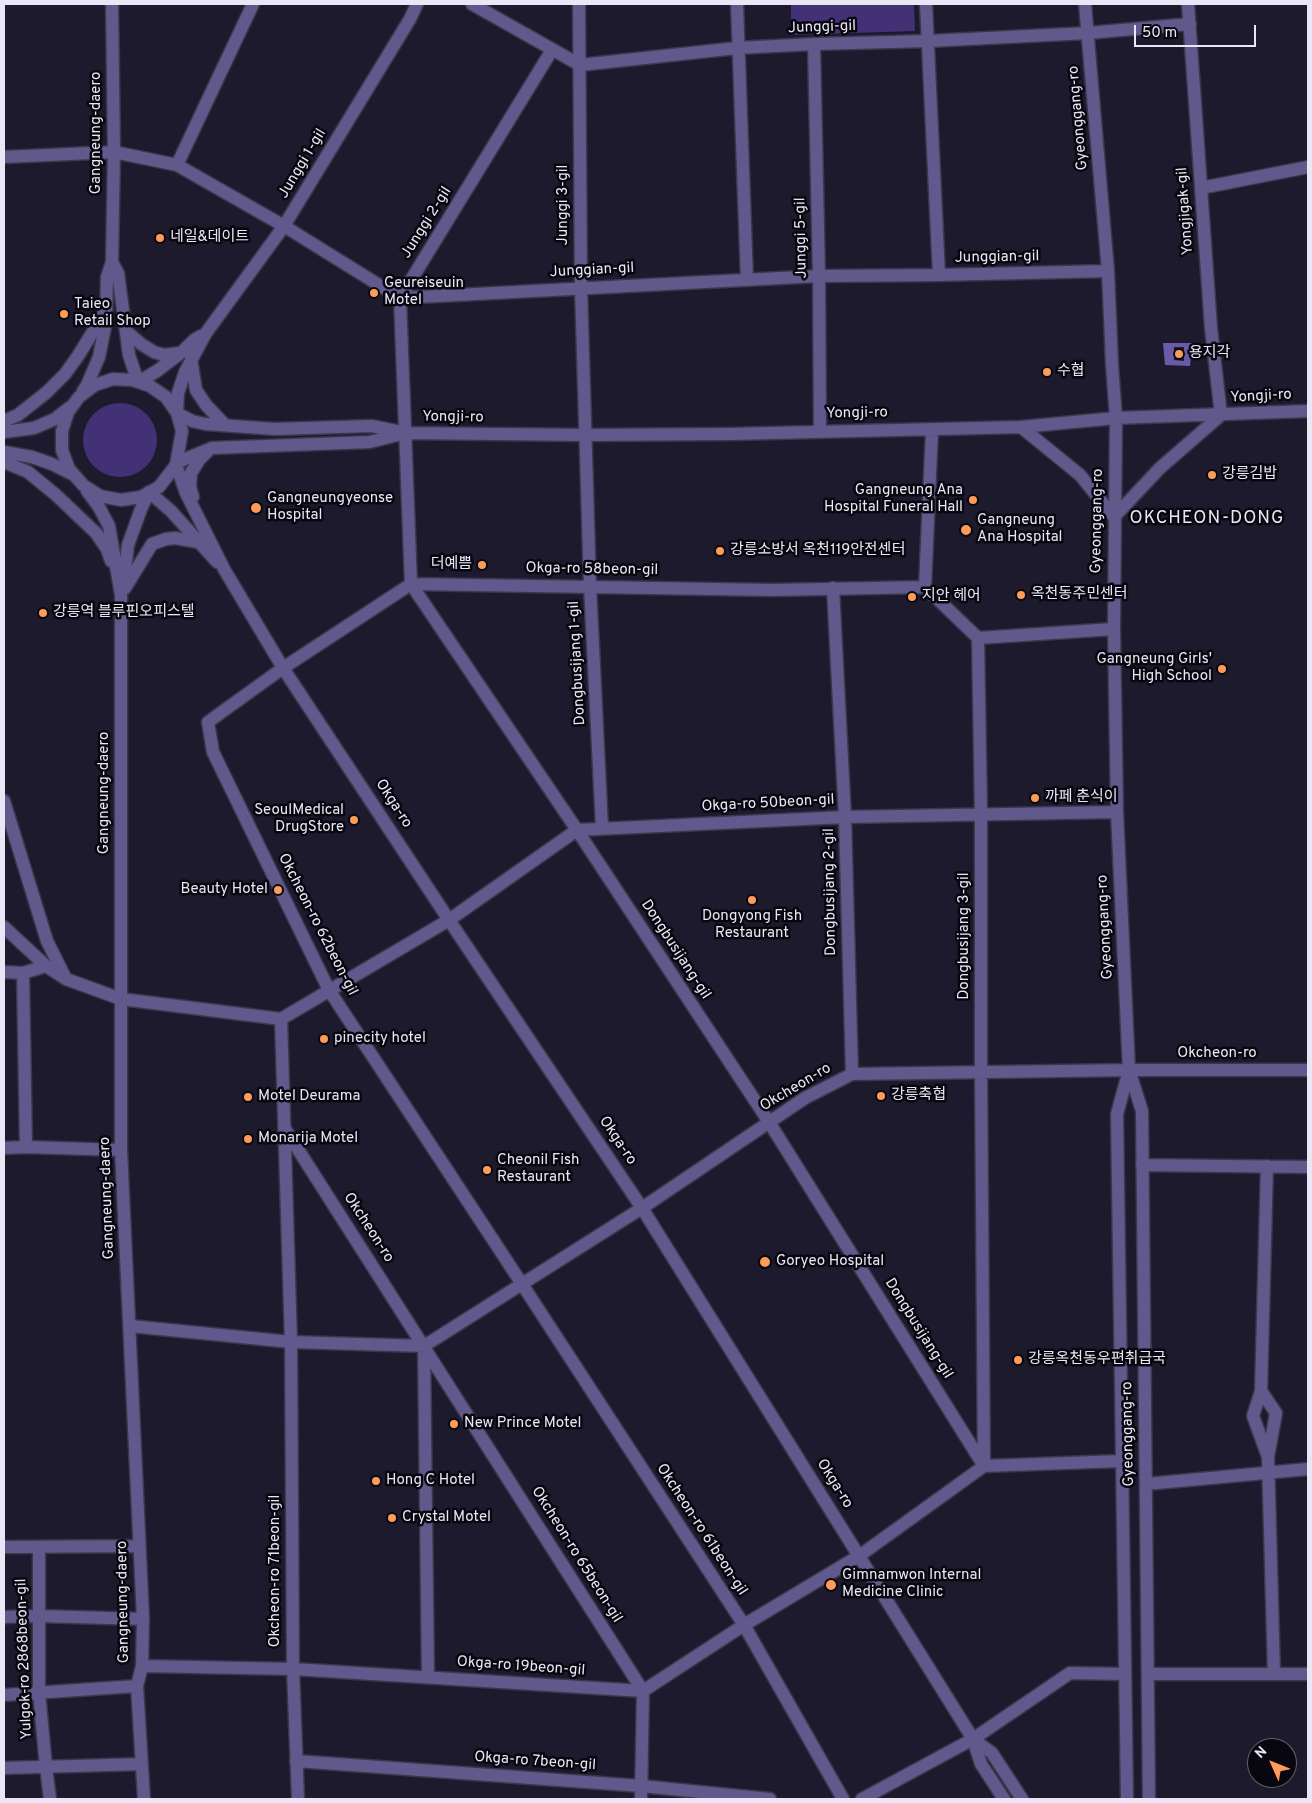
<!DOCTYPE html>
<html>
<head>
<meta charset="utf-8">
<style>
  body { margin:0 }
  #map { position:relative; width:1312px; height:1803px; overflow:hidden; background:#1e1a2e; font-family:Overpass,sans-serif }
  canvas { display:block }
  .frame { position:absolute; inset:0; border:5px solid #e9e7f5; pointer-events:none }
  .north { position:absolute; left:1247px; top:1738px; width:50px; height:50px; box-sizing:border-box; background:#08070f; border:1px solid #62616b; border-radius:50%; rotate:314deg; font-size:14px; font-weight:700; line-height:20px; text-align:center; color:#e9e7f5 }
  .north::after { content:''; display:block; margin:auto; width:18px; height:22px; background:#fe9b59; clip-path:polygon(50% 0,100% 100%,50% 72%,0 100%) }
  .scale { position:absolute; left:1134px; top:25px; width:122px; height:22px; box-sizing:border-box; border:2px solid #e9e7f5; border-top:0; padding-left:6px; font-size:15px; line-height:18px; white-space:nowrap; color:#e9e7f5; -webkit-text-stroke:4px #08070f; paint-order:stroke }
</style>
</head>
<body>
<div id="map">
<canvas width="1312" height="1803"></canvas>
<div class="frame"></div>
<div class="north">N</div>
<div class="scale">50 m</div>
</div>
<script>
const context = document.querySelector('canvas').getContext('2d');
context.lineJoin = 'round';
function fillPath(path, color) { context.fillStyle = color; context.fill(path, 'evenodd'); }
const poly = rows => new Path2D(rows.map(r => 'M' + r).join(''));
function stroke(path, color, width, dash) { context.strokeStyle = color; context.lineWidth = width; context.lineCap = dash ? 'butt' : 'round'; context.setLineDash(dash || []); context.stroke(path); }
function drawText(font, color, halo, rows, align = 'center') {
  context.font = font + ' Overpass,"Noto Sans KR",sans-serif'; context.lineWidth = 5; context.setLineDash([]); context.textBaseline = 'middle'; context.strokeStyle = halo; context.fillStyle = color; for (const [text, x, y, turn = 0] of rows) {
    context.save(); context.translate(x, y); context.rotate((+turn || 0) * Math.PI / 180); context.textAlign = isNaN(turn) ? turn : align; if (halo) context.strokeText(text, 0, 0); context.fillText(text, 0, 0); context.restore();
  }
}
const green = poly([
  [791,4,914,4,915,31,791,35],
  '83 440a37 37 0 1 1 74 0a37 37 0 1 1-74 0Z'
]);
const water = poly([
  [1163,343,1192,343,1190,366,1165,365],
  [1174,347,1184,347,1184,361,1174,360]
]);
const minor = poly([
  [417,4,410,19,284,226,206,333,185,372,178,393,177,413,192,421,205,424,275,429,372,426,406,433,585,435,730,434,1021,427,1116,418,1308,411],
  [472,4,580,65,737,48,814,44,929,41,1088,33,1190,24],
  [579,4,581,288,590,586,602,828],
  [737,4,747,280],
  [926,4,939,275],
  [1085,4,1108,271,1112,365,1116,418,1114,629,1117,812,1129,1070,1142,1111,1149,1799],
  [814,44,819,276,820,431],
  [552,50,400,298,411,584,577,830,769,1122,984,1466],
  [4,157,114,152,177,165,284,226,400,298,819,276,939,275,1108,271],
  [177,165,253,4],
  [1201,188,1308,167],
  [112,262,118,273,129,355,138,382,157,371,182,352,194,340,201,336],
  [126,331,141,344,154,352,164,355,179,353],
  [191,359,196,390,206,405,225,425],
  [83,391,87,385,99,357,106,322,107,277,112,262,114,152,112,4],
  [4,421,18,415,47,392,65,374,78,356,105,312],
  [1021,427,1080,475,1114,517,1160,468,1221,415,1211,328,1188,4],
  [932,430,925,587,978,638,981,814,981,1072,984,1466],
  [4,432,34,428,55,419,69,408],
  [4,452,32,457,52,464,74,475],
  [4,462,28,472,56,495,96,533,107,549,111,561],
  [178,462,212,448,370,442,401,434],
  [176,465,159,487,141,497,121,500,100,496,83,485,69,469,62,450,62,431,68,412,79,397,95,385,113,379,132,380,150,386,166,397,177,413,182,431,176,465,180,476,186,493,224,569,283,668,449,920,642,1208,973,1739,981,1764,1004,1799],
  [87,491,99,507,109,526,121,595,121,1150,143,1619,142,1666,137,1686,144,1799],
  [193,497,190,487,191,473,199,460,208,451],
  [124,578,128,545,141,509,149,492,171,511,217,562],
  [125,588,152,544,166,539,175,538,198,542],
  [833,588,845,817,852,1074],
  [978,638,1114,629],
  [4,801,47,941,66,979,121,999,281,1019,449,920,577,830,845,817,1117,812],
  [4,927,46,966],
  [4,972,23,973,46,966,66,979],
  [23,973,26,1147],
  [281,1019,291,1342,293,1669,298,1799],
  [285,1129,643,1691,641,1799],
  [4,1148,26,1147,121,1150],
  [1142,1165,1308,1167],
  [1267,1166,1261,1391,1253,1416,1268,1457],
  [130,1326,291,1342,424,1346,642,1208,805,1098,852,1074,1129,1070,1308,1070],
  [424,1346,428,1677],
  [1261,1391,1276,1413,1268,1457,1274,1674],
  [1146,1484,1308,1469],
  [4,1547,139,1546],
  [39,1547,39,1692,46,1767,50,1799],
  [4,1617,39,1616,143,1619],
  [142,1666,293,1669,643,1691,744,1625,859,1556,984,1466,1121,1461],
  [1148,1674,1308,1674],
  [4,1695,137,1686],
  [973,1739,992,1753,1022,1799],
  [296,1761,641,1786,770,1799],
  [4,1768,142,1764],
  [843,1799,744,1625,522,1284,329,990,213,752,208,722,283,668,411,584,773,590,925,587],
  [862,1799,973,1739,1070,1673,1125,1674],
  [1127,1799,1117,1114,1129,1070]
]);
const markers = [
  [160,238,5,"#fe9b59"],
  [374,293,5,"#fe9b59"],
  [64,314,5,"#fe9b59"],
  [1179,354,5,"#fe9b59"],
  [1047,372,5,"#fe9b59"],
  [1212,475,5,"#fe9b59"],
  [973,500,5,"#fe9b59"],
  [256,508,6,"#fe9b59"],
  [966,530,6,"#fe9b59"],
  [720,551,5,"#fe9b59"],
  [482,565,5,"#fe9b59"],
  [1021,595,5,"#fe9b59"],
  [912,597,5,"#fe9b59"],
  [43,613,5,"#fe9b59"],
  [1222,669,5,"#fe9b59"],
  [1035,798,5,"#fe9b59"],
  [354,820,5,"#fe9b59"],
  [278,890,5,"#fe9b59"],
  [752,900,5,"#fe9b59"],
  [324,1039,5,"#fe9b59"],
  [881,1096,5,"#fe9b59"],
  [248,1097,5,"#fe9b59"],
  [248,1139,5,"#fe9b59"],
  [487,1170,5,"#fe9b59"],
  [765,1262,6,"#fe9b59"],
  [1018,1360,5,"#fe9b59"],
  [454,1424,5,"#fe9b59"],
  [376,1481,5,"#fe9b59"],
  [392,1518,5,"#fe9b59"],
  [831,1585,6,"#fe9b59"]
];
const streetNames = [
  ["Junggi-gil",822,28,-2],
  ["Gyeonggang-ro",1079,118,-95],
  ["Gangneung-daero",97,133,-90],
  ["Junggi 1-gil",303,164,-59],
  ["Junggi 3-gil",564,205,-90],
  ["Yongjigak-gil",1186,211,-94],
  ["Junggi 2-gil",427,223,-58],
  ["Junggi 5-gil",802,238,-91],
  ["Junggian-gil",997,258,-1],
  ["Junggian-gil",592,271,-3],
  ["Yongji-ro",1261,397,-3],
  ["Yongji-ro",857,414,-1],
  ["Yongji-ro",453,418,1],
  ["Gyeonggang-ro",1098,521,-89],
  ["Okga-ro 58beon-gil",592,570,1],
  ["Dongbusijang 1-gil",578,663,-93],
  ["Gangneung-daero",105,793,-90],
  ["Okga-ro",393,804,57],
  ["Okga-ro 50beon-gil",768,804,-3],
  ["Dongbusijang 2-gil",831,892,-91],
  ["Okcheon-ro 62beon-gil",317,925,63],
  ["Gyeonggang-ro",1106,927,-93],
  ["Dongbusijang 3-gil",965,936,-90],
  ["Dongbusijang-gil",675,950,57],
  ["Okcheon-ro",1217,1054],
  ["Okcheon-ro",796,1088,-31],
  ["Okga-ro",617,1141,56],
  ["Gangneung-daero",108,1198,-92],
  ["Okcheon-ro",368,1228,57],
  ["Dongbusijang-gil",918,1329,58],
  ["Gyeonggang-ro",1129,1434,-91],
  ["Okga-ro",834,1484,58],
  ["Okcheon-ro 61beon-gil",701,1530,57],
  ["Okcheon-ro 65beon-gil",576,1555,58],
  ["Okcheon-ro 71beon-gil",276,1571,-90],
  ["Gangneung-daero",124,1602,-91],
  ["Yulgok-ro 2868beon-gil",25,1659,-92],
  ["Okga-ro 19beon-gil",521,1667,4],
  ["Okga-ro 7beon-gil",535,1762,4]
];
const poiNames = [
  ["네일&데이트",170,238],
  ["Geureiseuin",384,284],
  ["Motel",384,301],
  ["Taieo",74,305],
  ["Retail Shop",74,322],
  ["용지각",1189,354],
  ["수협",1057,372],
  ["강릉김밥",1222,475],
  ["Gangneung Ana",963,491,"right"],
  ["Hospital Funeral Hall",963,508,"right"],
  ["Gangneungyeonse",267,499],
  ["Hospital",267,516],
  ["Gangneung",977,521],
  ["Ana Hospital",977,538],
  ["강릉소방서 옥천119안전센터",730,551],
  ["더예쁨",472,565,"right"],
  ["옥천동주민센터",1031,595],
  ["지안 헤어",922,597],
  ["강릉역 블루핀오피스텔",53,613],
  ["Gangneung Girls'",1212,660,"right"],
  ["High School",1212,677,"right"],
  ["까페 춘식이",1045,798],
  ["SeoulMedical",344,811,"right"],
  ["DrugStore",344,828,"right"],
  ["Beauty Hotel",268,890,"right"],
  ["Dongyong Fish",752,917,"center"],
  ["Restaurant",752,934,"center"],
  ["pinecity hotel",334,1039],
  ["강릉축협",891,1096],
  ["Motel Deurama",258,1097],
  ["Monarija Motel",258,1139],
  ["Cheonil Fish",497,1161],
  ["Restaurant",497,1178],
  ["Goryeo Hospital",776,1262],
  ["강릉옥천동우편취급국",1028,1360],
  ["New Prince Motel",464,1424],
  ["Hong C Hotel",386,1481],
  ["Crystal Motel",402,1518],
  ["Gimnamwon Internal",842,1576],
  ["Medicine Clinic",842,1593]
];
const quarterNames = [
  ["OKCHEON-DONG",1207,519]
];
fillPath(green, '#423275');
fillPath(water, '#6a5ba7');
stroke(minor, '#3a374a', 15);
stroke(minor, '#61588b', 12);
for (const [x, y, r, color] of markers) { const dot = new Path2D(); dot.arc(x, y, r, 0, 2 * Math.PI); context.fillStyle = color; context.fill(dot); stroke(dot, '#08070f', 2); }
drawText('15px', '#e9e7f5', '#08070f', streetNames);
drawText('15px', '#e9e7f5', '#08070f', poiNames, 'left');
context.letterSpacing = '1px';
drawText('18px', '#e9e7f5', '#08070f', quarterNames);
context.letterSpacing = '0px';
</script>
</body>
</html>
